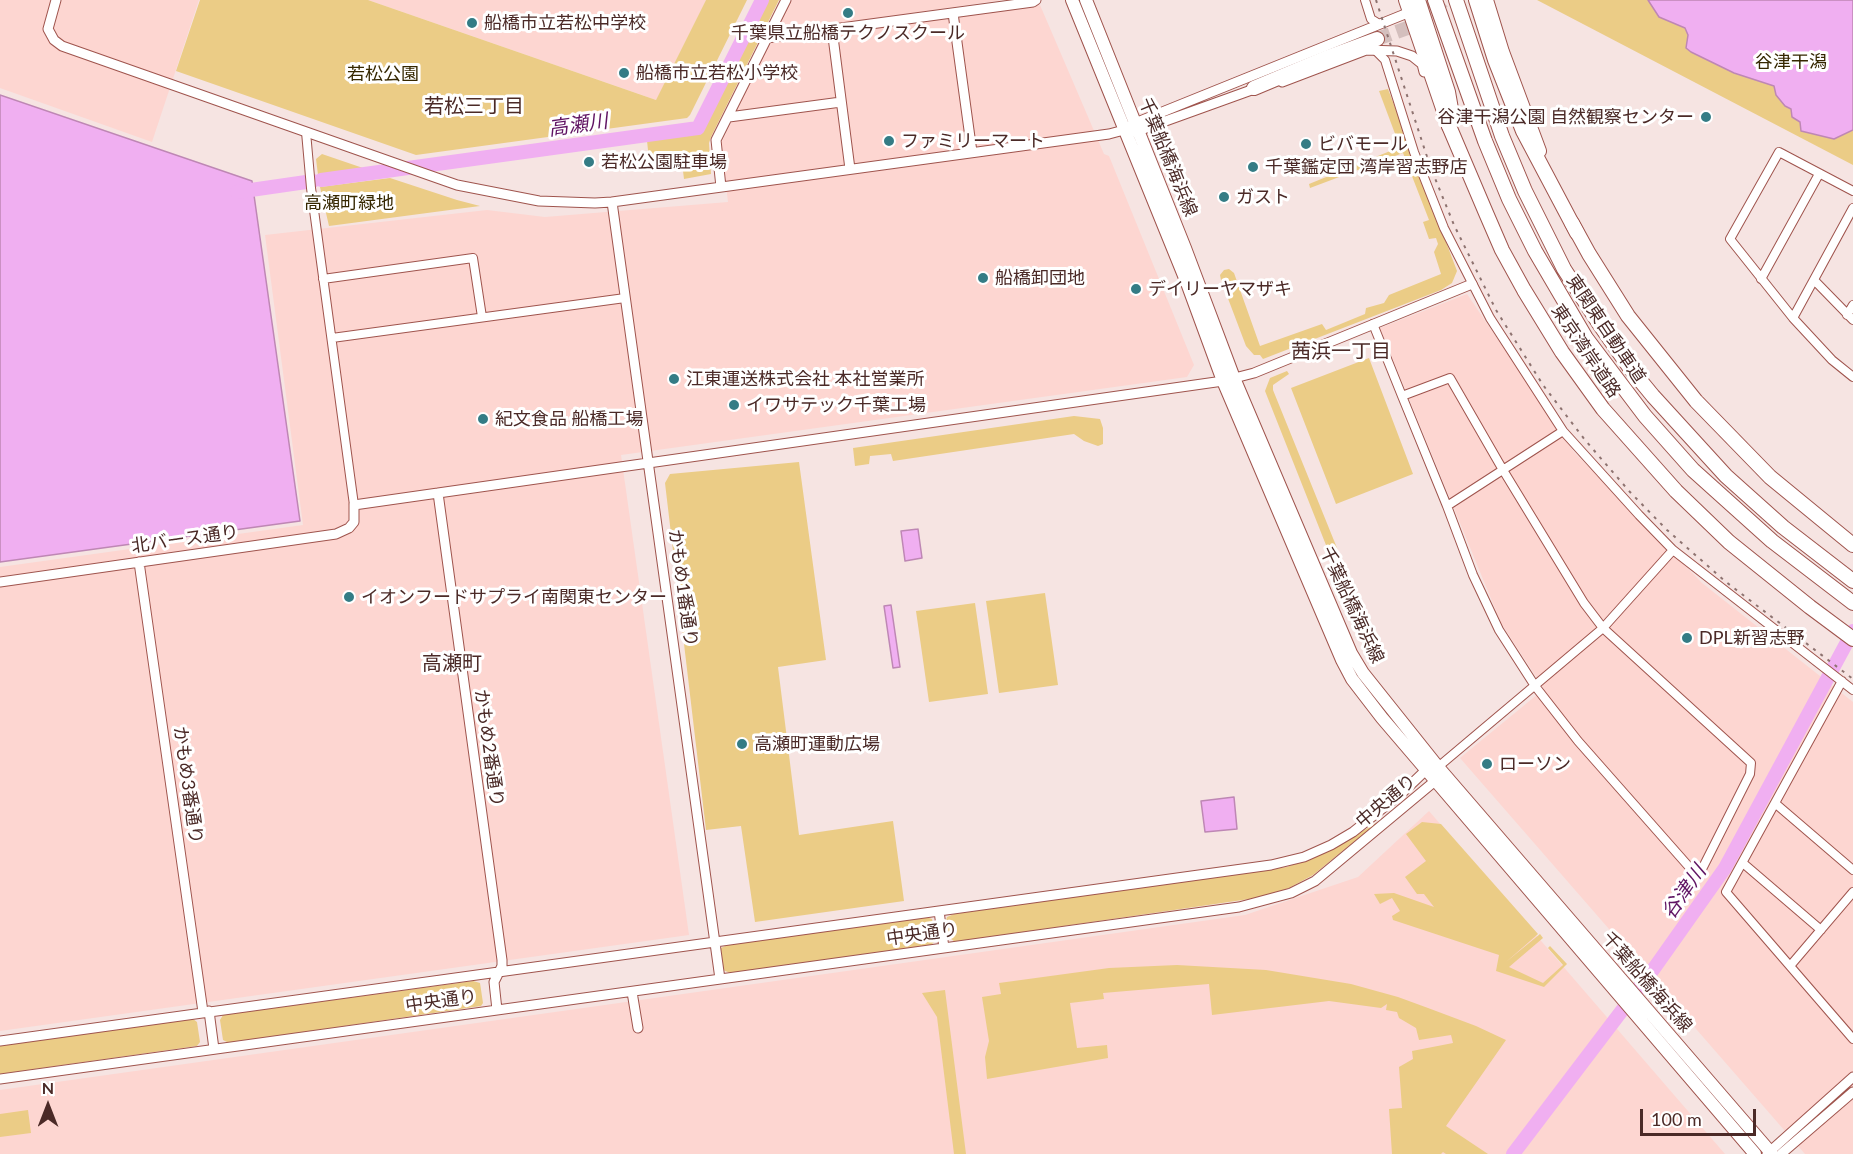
<!DOCTYPE html>
<html>
<head>
<meta charset="utf-8">
<style>
  body { margin:0 }
  #map { position:relative; width:1853px; height:1154px; overflow:hidden; background:#f6e4e2; font-family:Lato,sans-serif }
  canvas { display:block }
  .north { position:absolute; left:18px; top:1076px; width:60px; height:60px; -webkit-text-stroke:4px #fff; paint-order:stroke; rotate:0deg; font-size:16px; font-weight:700; line-height:24px; text-align:center; color:#4b2a27 }
  .north::after { content:''; display:block; margin:auto; width:21px; height:27px; background:#4b2a27; clip-path:polygon(50% 0,100% 100%,50% 72%,0 100%) }
  .scale { position:absolute; left:1640px; top:1109px; width:116px; height:27px; box-sizing:border-box; border:3px solid #4b2a27; border-top:0; padding-left:8px; font-size:18px; line-height:21px; white-space:nowrap; color:#4b2a27; -webkit-text-stroke:4px #fff; paint-order:stroke }
</style>
</head>
<body>
<div id="map">
<canvas width="1853" height="1154"></canvas>
<div class="north">N</div>
<div class="scale">100 m</div>
</div>
<script>
const context = document.querySelector('canvas').getContext('2d');
context.lineJoin = 'round';
function fillPath(path, color) { context.fillStyle = color; context.fill(path, 'evenodd'); }
const poly = rows => new Path2D(rows.map(r => 'M' + r).join(''));
function stroke(path, color, width, dash) { context.strokeStyle = color; context.lineWidth = width; context.lineCap = dash ? 'butt' : 'round'; context.setLineDash(dash || []); context.stroke(path); }
function drawText(font, color, halo, rows, align = 'center') {
  context.font = font + ' Lato,"Noto Sans JP",sans-serif'; context.lineWidth = 6; context.setLineDash([]); context.textBaseline = 'middle'; context.strokeStyle = halo; context.fillStyle = color; for (const [text, x, y, turn = 0] of rows) {
    context.save(); context.translate(x, y); context.rotate((+turn || 0) * Math.PI / 180); context.textAlign = isNaN(turn) ? turn : align; if (halo) context.strokeText(text, 0, 0); context.fillText(text, 0, 0); context.restore();
  }
}
const built = poly([
  [0,0,199,0,152,142,0,88],
  [368,0,706,0,656,100],
  [791,0,1002,0,782,32,778,27],
  [1040,5,1104,154,1109,156,1194,365,1187,377,621,455,689,935,0,1031,0,567,303,525,265,235,487,210,545,217,728,202,721,143,770,41],
  [1467,294,1574,452,1702,583,1853,702,1853,1154,1805,1154,1460,758,1544,689,1501,623,1380,328],
  [1429,811,1725,1154,0,1154,0,1090,1245,915,1358,877]
]);
const green = poly([
  [200,0,368,0,656,100,706,0,747,0,690,115,687,118,416,155,176,71],
  [767,0,779,0,711,137,709,143,711,174,684,179,681,155,649,159,647,141,701,134],
  [1537,0,1853,0,1853,165],
  [1388,89,1457,271,1452,283,1441,290,1263,359,1260,355,1254,355,1246,346,1221,280,1220,275,1224,270,1229,269,1234,273,1260,346,1322,324,1326,330,1365,314,1366,308,1384,303,1389,295,1441,274,1434,252,1438,244,1436,238,1429,239,1423,222,1429,220,1403,153,1310,188,1309,184,1400,147,1379,91],
  [322,154,363,168,318,175,316,159],
  [390,178,457,200,480,206,329,226,320,187],
  [1369,358,1413,474,1336,504,1291,388],
  [1287,371,1289,374,1273,385,1273,390,1352,585,1343,588,1265,391,1270,378],
  [1074,416,1100,419,1103,428,1103,444,1098,446,1084,441,1074,434,893,461,891,454,870,456,869,464,855,466,853,448],
  [799,462,826,660,778,667,799,835,893,821,904,901,755,922,741,826,706,830,665,483,670,474],
  [1045,593,1058,685,999,693,986,601],
  [975,603,988,694,929,702,916,611],
  [1381,820,1313,875,1289,888,1263,897,955,942,950,938,946,920,947,917,954,914,1287,867,1333,849],
  [1422,822,1441,824,1538,934,1506,962,1540,934,1543,938,1509,967,1543,983,1563,965,1548,948,1550,946,1567,964,1544,987,1496,971,1499,955,1393,920,1392,916,1400,911,1392,898,1380,904,1374,894,1394,893,1434,907,1424,894,1417,894,1405,877,1426,861,1406,834],
  [926,917,932,919,936,940,931,945,730,973,723,970,720,950,721,948,727,945],
  [1177,965,1266,970,1351,984,1398,997,1428,1008,1476,1026,1506,1040,1446,1126,1488,1154,1446,1154,1443,1152,1441,1154,1392,1154,1389,1109,1402,1108,1399,1067,1413,1059,1412,1051,1453,1043,1451,1035,1419,1040,1416,1028,1399,1018,1397,1012,1386,1010,1387,1004,1381,1008,1329,1001,1212,1015,1209,984,1103,993,1104,999,1070,1003,1077,1048,1107,1045,1108,1058,987,1079,985,1057,989,1041,982,997,1001,994,999,983,1109,968],
  [473,981,480,983,483,1003,481,1006,229,1043,223,1040,220,1020,223,1015],
  [945,990,966,1154,954,1154,937,1017,922,993],
  [193,1019,197,1022,200,1042,197,1046,0,1074,0,1046],
  [28,1110,31,1133,0,1137,0,1114]
]);
const water = poly([
  [1648,0,1853,0,1853,130,1834,139,1801,131,1800,122,1792,117,1791,109,1785,106,1776,95,1774,86,1734,73,1691,52,1686,48,1688,35,1685,28,1659,17,1648,0],
  [0,95,252,181,300,521,0,562,0,95],
  [918,529,922,558,905,561,901,531,918,529],
  [891,605,900,667,893,668,884,606,891,605],
  [1234,797,1237,829,1205,832,1201,801,1234,797]
]);
const river = poly([
  [321,180,698,128,762,0],
  [237,192,313,181],
  [1513,1154,1655,967,1725,868,1853,631]
]);
const motorwayTunnel = poly([
  [1377,39,1413,26,1425,19,1444,0]
]);
const minor = poly([
  [1365,0,1371,19,1379,24],
  [1375,50,1385,60,1414,152,1444,228,1490,318,1563,431,1639,515,1673,550,1853,690],
  [306,132,311,188,354,505],
  [1853,191,1779,152,1730,239,1793,318,1832,360,1853,377],
  [323,279,473,258,482,317],
  [1761,279,1819,174],
  [1814,280,1853,320],
  [1847,315,1853,305],
  [1793,318,1853,208],
  [1373,324,1402,396,1447,506,1473,575,1499,630,1535,686,1578,741,1698,877,1750,774,1751,763,1603,628,1584,603,1503,470,1450,378,1402,396],
  [332,338,625,298],
  [1447,506,1563,431],
  [1842,681,1726,892,1853,1039],
  [1438,767,1603,628,1673,550],
  [1776,804,1853,870],
  [1744,864,1821,930],
  [1790,966,1853,892]
]);
const tertiary = poly([
  [56,0,48,29,54,40,62,46,457,185,539,201,595,203,612,202,1109,134,1124,130,1135,123,1410,12],
  [953,13,972,152],
  [832,29,850,169],
  [767,38,1033,2,1036,0],
  [1282,82,1366,50,1397,51,1412,56,1422,64,1424,72],
  [729,117,841,102],
  [1135,132,1257,88],
  [721,187,716,140,786,0],
  [612,202,720,979],
  [438,493,502,960,502,966,494,982,497,1010],
  [139,562,203,1012],
  [0,582,336,534,349,528,354,522,354,505,1223,381,1254,373,1472,284],
  [939,911,944,948],
  [632,992,638,1028],
  [209,1011,214,1049],
  [0,1041,1271,865,1304,857,1331,845,1353,832,1403,792,1426,770,1432,768],
  [0,1079,1239,907,1291,893,1315,881,1435,781,1437,775],
  [1767,1154,1853,1077],
  [1781,1154,1853,1092]
]);
const primary = poly([
  [1072,0,1187,283,1223,381,1342,660,1352,679,1382,718,1755,1154],
  [1086,0,1185,248,1234,378,1351,653,1363,673,1438,767,1772,1154]
]);
const trunk = poly([
  [1406,0,1449,126,1486,213,1502,250,1524,290,1562,352,1603,409,1676,491,1729,542,1810,607,1853,639],
  [1486,0,1502,52,1539,151],
  [1572,223,1589,254,1628,316,1696,401,1770,477,1853,545]
]);
const motorway = poly([
  [1418,0,1448,92,1451,109,1449,126],
  [1435,0,1485,141,1509,199,1535,251,1586,338,1645,416,1693,470,1772,541,1853,603],
  [1456,0,1502,136,1525,191,1564,269,1600,325,1630,368,1653,396,1726,476,1783,527,1853,581],
  [1476,0,1495,60,1523,131,1577,233],
  [1254,88,1328,57,1377,39]
]);
const rail = poly([
  [1376,0,1430,166,1454,225,1496,310,1543,385,1585,440,1630,492,1667,530,1726,582,1853,679]
]);
const markers = [
  [848,13,6,"#347c85"],
  [472,23,6,"#347c85"],
  [624,73,6,"#347c85"],
  [1706,117,6,"#347c85"],
  [889,141,6,"#347c85"],
  [1306,144,6,"#347c85"],
  [589,162,6,"#347c85"],
  [1253,167,6,"#347c85"],
  [1224,197,6,"#347c85"],
  [983,278,6,"#347c85"],
  [1136,289,6,"#347c85"],
  [674,379,6,"#347c85"],
  [734,405,6,"#347c85"],
  [483,419,6,"#347c85"],
  [349,597,6,"#347c85"],
  [1687,638,6,"#347c85"],
  [742,744,6,"#347c85"],
  [1487,764,6,"#347c85"]
];
const poiNames = [
  ["船橋市立若松中学校",484,23],
  ["千葉県立船橋テクノスクール",848,33,"center"],
  ["船橋市立若松小学校",636,73],
  ["谷津干潟公園 自然観察センター",1694,117,"right"],
  ["ファミリーマート",901,141],
  ["ビバモール",1318,144],
  ["若松公園駐車場",601,162],
  ["千葉鑑定団 湾岸習志野店",1265,167],
  ["ガスト",1236,197],
  ["船橋卸団地",995,278],
  ["デイリーヤマザキ",1148,289],
  ["江東運送株式会社 本社営業所",686,379],
  ["イワサテック千葉工場",746,405],
  ["紀文食品 船橋工場",495,419],
  ["イオンフードサプライ南関東センター",361,597],
  ["DPL新習志野",1699,638],
  ["高瀬町運動広場",754,744],
  ["ローソン",1499,764]
];
const parkNames = [
  ["谷津干潟",1791,62],
  ["若松公園",383,74],
  ["高瀬町緑地",349,203]
];
const streetNames = [
  ["千葉船橋海浜線",1168,157,68],
  ["東関東自動車道",1606,329,56],
  ["東京湾岸道路",1586,351,56],
  ["北バース通り",185,539,-8],
  ["かもめ1番通り",683,588,82],
  ["千葉船橋海浜線",1352,605,65],
  ["かもめ2番通り",489,748,82],
  ["かもめ3番通り",188,785,82],
  ["中央通り",1386,801,-40],
  ["中央通り",922,934,-8],
  ["千葉船橋海浜線",1647,982,49],
  ["中央通り",441,1001,-8]
];
const neighbourhoodNames = [
  ["若松三丁目",474,107],
  ["茜浜一丁目",1341,352],
  ["高瀬町",452,664]
];
const waterNames = [
  ["高瀬川",578,125,-8],
  ["谷津川",1684,892,-55]
];
fillPath(built, '#fdd6d1');
fillPath(green, '#ebcc86');
fillPath(water, '#f0aff1');
stroke(water, '#be87b4', 1.5);
stroke(river, '#f0aff1', 14);
stroke(motorwayTunnel, '#d4bfbd', 14, [14, 7]);
stroke(minor, '#9f544d', 10);
stroke(tertiary, '#9f544d', 11);
stroke(primary, '#9f544d', 14);
stroke(trunk, '#9f544d', 16);
stroke(motorway, '#9f544d', 16);
stroke(minor, '#fff', 8);
stroke(tertiary, '#fff', 9);
stroke(primary, '#fff', 12);
stroke(trunk, '#fff', 14);
stroke(motorway, '#fff', 14);
stroke(rail, '#8e7370', 2, [3, 6]);
for (const [x, y, r, color] of markers) { const dot = new Path2D(); dot.arc(x, y, r, 0, 2 * Math.PI); context.fillStyle = color; context.fill(dot); stroke(dot, '#fff', 2); }
drawText('18px', '#4b2a27', '#fff', poiNames, 'left');
drawText('18px', '#352700', '#fff', parkNames);
drawText('18px', '#4b2a27', '#fff', streetNames);
drawText('20px', '#4b2a27', '#fff', neighbourhoodNames);
drawText('italic 20px', '#601463', '#fff', waterNames);
</script>
</body>
</html>
